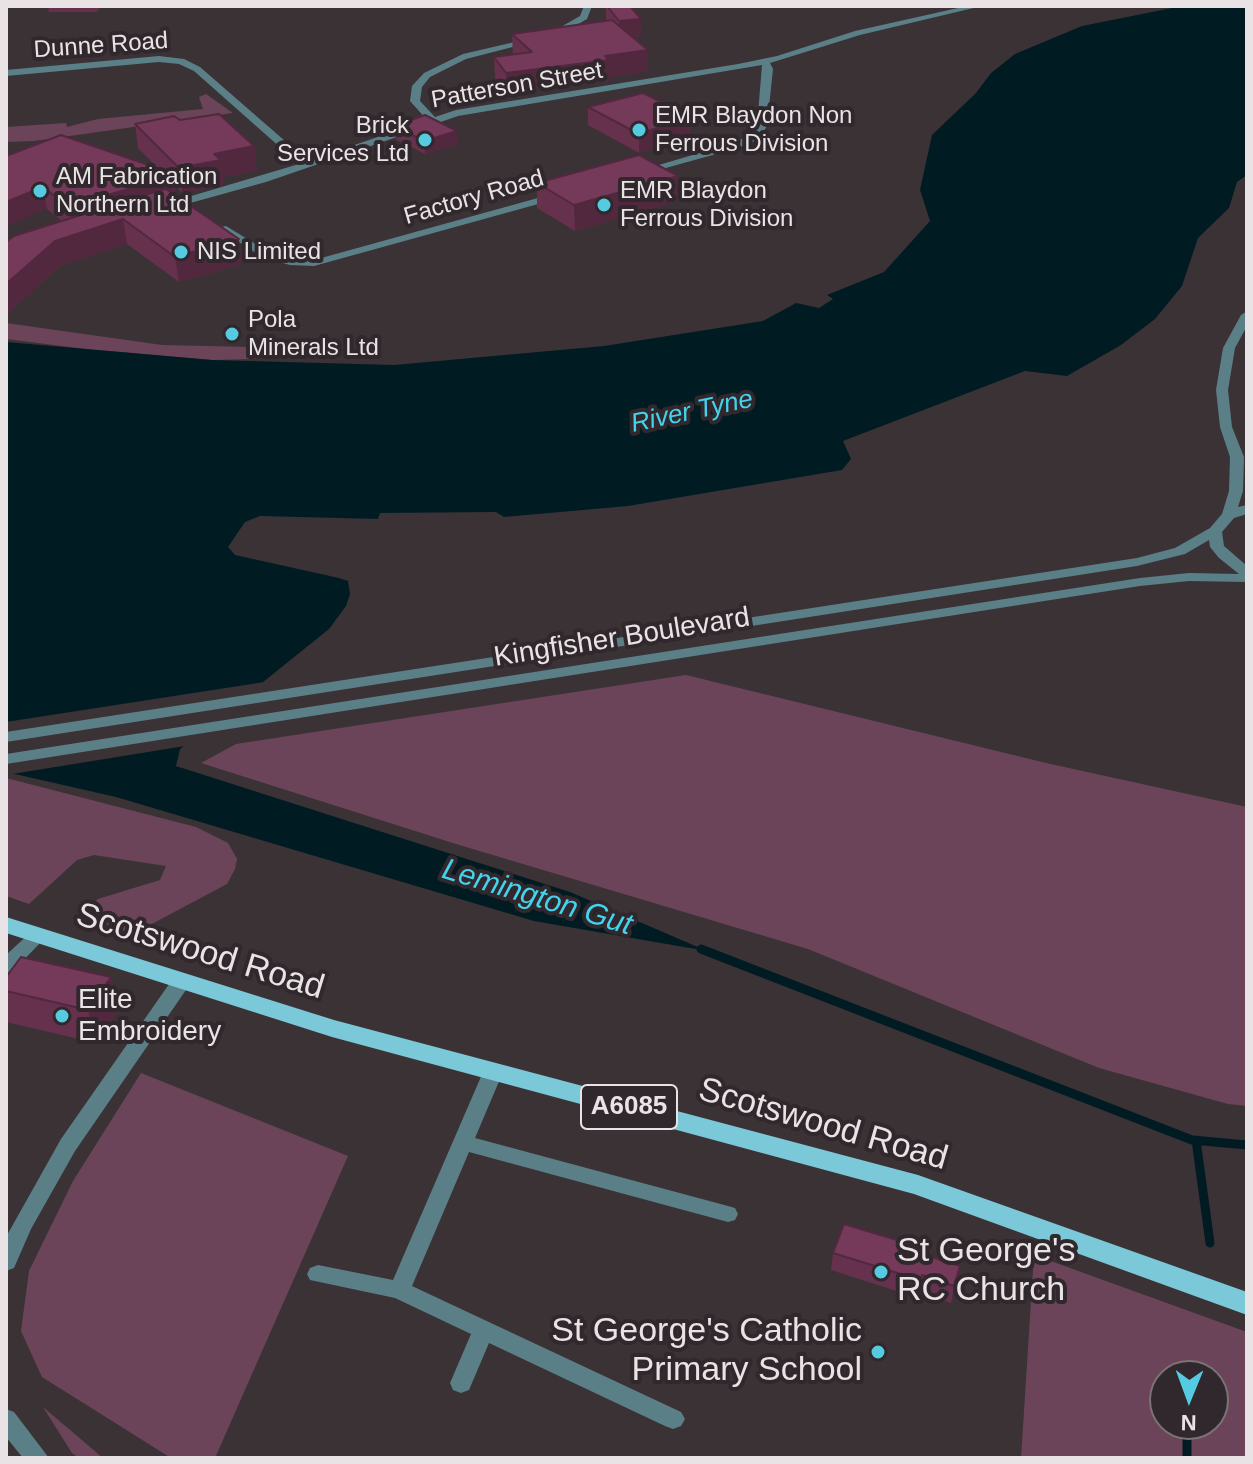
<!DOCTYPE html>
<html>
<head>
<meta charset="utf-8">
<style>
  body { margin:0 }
  #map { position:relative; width:1253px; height:1464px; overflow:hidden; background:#3b3236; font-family:Helvetica,sans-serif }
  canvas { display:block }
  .frame { position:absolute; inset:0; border:8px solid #e9e3e5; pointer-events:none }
  .north { position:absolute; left:1149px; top:1360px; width:80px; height:80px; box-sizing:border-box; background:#30282c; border:2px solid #7a7376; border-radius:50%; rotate:181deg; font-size:22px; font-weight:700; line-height:32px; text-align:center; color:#e9e3e5 }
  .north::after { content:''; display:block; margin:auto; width:28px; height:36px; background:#55cae0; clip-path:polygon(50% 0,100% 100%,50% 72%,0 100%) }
</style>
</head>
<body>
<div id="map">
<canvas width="1253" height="1464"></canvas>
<div class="frame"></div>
<div class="north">N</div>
</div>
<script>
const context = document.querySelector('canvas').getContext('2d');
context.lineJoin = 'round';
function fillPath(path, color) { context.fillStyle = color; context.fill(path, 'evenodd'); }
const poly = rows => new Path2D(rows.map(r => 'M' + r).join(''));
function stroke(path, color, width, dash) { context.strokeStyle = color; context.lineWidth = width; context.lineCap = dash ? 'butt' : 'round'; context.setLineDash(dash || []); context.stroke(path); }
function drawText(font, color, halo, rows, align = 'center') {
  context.font = font + ' Helvetica,sans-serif'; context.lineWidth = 8; context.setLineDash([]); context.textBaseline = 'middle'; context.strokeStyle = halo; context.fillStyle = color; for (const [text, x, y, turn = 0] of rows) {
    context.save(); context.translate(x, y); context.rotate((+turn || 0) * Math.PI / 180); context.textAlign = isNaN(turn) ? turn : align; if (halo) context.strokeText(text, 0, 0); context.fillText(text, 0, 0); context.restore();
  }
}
const green = poly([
  [206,94,233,113,34,141,6,142,6,127,66,123,67,127,98,119,203,109,199,97],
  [6,323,162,345,295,348,291,358,212,360,86,349,6,339],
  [686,675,1046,763,1247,807,1247,1106,1228,1104,1099,1068,808,949,456,844,201,763,236,744],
  [6,778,196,827,228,843,237,859,235,869,227,884,133,934,80,915,98,899,160,880,166,866,94,855,77,860,29,904,6,896],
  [141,1073,348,1156,215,1458,171,1458,42,1377,21,1331,29,1271,73,1181],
  [1034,1255,1247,1332,1247,1458,1021,1458],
  [1165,1376,1213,1376,1213,1424,1165,1424],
  [43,1407,103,1458,79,1458,72,1453]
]);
const water = poly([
  [1182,6,1247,6,1247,175,1237,182,1229,208,1198,238,1182,286,1155,319,1121,345,1067,376,1025,371,843,441,851,459,842,470,628,506,504,517,496,512,380,513,378,519,260,516,245,522,228,547,235,555,339,578,348,581,350,594,346,606,329,629,180,749,176,766,570,892,707,951,534,921,116,797,6,772,6,342,212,360,394,365,604,346,763,321,796,303,819,308,833,299,827,295,884,272,930,221,920,190,932,135,976,93,991,73,1015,54,1082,26]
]);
const pier = poly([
  [271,681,191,745,6,775,6,722]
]);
const streamFar1 = poly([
  [701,949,706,951]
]);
const stream = poly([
  [701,949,1192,1140,1247,1145],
  [1196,1140,1210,1243],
  [1187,1424,1187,1458]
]);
const street = poly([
  [584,6,592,6,587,19,558,36,552,36,552,32,580,16,584,6],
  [967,6,982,6,860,35,770,63,773,69,767,126,759,139,738,148,644,174,635,172,730,144,751,135,757,126,762,65,458,116,266,182,165,210,160,207,161,205,299,164,194,71,179,64,159,62,6,76,6,70,159,56,184,59,200,67,308,161,427,120,410,101,412,86,424,73,463,54,532,38,536,41,466,59,430,77,422,87,420,101,435,117,456,110,738,64,777,56,855,31,967,6],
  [556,193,560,194,560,198,314,266,290,265,264,258,217,228,226,226,272,254,290,259,314,260,556,193],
  [1247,311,1247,326,1235,348,1228,390,1232,427,1244,457,1243,491,1238,507,1247,505,1247,514,1234,518,1222,532,1224,546,1247,566,1247,582,1189,581,1140,586,6,764,6,754,1140,578,1189,573,1239,574,1219,558,1210,547,1209,540,1185,554,1137,566,6,742,6,732,1137,558,1175,548,1210,528,1222,514,1229,491,1230,457,1220,427,1216,390,1223,348,1241,315,1247,311],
  [37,930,43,932,46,936,43,940,13,971,6,973,6,955,31,932,37,930],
  [181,975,188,977,190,982,188,987,75,1151,31,1229,14,1268,6,1271,6,1237,61,1139,174,977,181,975],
  [493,1065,500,1067,503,1072,475,1138,728,1206,735,1208,738,1214,735,1220,728,1222,469,1152,412,1286,681,1412,685,1419,681,1426,673,1429,665,1426,489,1343,469,1390,461,1393,453,1390,450,1383,471,1334,395,1298,310,1280,307,1274,310,1268,318,1265,393,1280,483,1072,486,1067,493,1065],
  [6,1409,14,1412,49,1458,23,1458,6,1437,6,1409]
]);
const primary = poly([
  [6,917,334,1020,918,1175,1247,1292,1247,1315,914,1194,332,1037,6,933,6,917]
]);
const wall = poly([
  [48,6,101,6,97,12,49,12],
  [606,6,630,6,641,36,632,37,648,71,609,77,609,81,507,94,495,78,494,57,513,55,512,34,606,21],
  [588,107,691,117,690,135,639,153,588,125],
  [180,120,254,146,257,171,223,177,224,185,182,193,174,184,175,194,242,264,179,282,127,244,60,266,6,315,6,242,62,221,47,209,6,156,158,168,138,148,135,124],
  [394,126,458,144,425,154,395,139],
  [537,183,677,201,575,231,537,208],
  [6,977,111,977,119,1010,96,1043,6,1022],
  [930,1250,929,1256,960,1266,958,1283,951,1303,919,1292,918,1298,831,1270,833,1253]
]);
const shadedWall = poly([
  [641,19,641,36,619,38,619,21],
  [648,50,648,71,609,77,609,81,507,94,506,73],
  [691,117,690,135,639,153,639,134],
  [457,131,458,144,425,154,424,141],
  [254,146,257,171,223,177,224,185,182,193,179,168,214,154],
  [172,173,175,194,81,215,79,213,81,225,72,228,68,206,151,177],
  [678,176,677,201,575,231,574,205],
  [43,187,47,209,6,226,6,202],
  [123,219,127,244,60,266,6,315,6,284,55,241],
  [239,239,242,264,179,282,175,257],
  [111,977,119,1010,96,1043,88,1010],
  [960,1266,958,1283,951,1303,954,1286]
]);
const building = poly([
  [607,6,630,6,641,19,619,21,607,6],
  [612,20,648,50,605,56,609,60,506,73,494,57,532,52,512,34,612,20],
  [643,93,691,117,639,134,588,107,643,93],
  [219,114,254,146,214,154,221,160,179,168,135,124,174,116,180,120,219,114],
  [425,115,457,131,424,141,394,126,425,115],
  [61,135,172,173,151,177,155,180,154,182,68,206,43,187,6,202,6,156,61,135],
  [639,155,678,176,574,205,537,183,639,155],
  [166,189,239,239,175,257,123,219,55,241,6,284,6,242,14,236,81,215,79,213,166,189],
  [21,957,111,977,88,1010,6,991,6,977,21,957],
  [844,1224,930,1250,928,1256,960,1266,954,1286,922,1275,920,1280,833,1253,844,1224]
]);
const markers = [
  [639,130,8,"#55cae0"],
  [425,140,8,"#55cae0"],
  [40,191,8,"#55cae0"],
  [604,205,8,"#55cae0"],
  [181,252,8,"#55cae0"],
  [232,334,8,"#55cae0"],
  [62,1016,8,"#55cae0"],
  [881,1272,8,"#55cae0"],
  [878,1352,8,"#55cae0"]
];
const farStreetnames = [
  ["Dunne Road",101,46,-4],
  ["Patterson Street",517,86,-10],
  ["Factory Road",474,198,-16]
];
const farPoinames = [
  ["EMR Blaydon Non",655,116],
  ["Ferrous Division",655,144],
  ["Brick",409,126,"right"],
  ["Services Ltd",409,154,"right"],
  ["AM Fabrication",56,177],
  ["Northern Ltd",56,205],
  ["EMR Blaydon",620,191],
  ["Ferrous Division",620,219],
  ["NIS Limited",197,252],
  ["Pola",248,320],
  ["Minerals Ltd",248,348]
];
const farWaternames = [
  ["River Tyne",692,412,-12]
];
const shields = [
  [629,1107,96]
];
const shieldNames = [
  ["A6085",629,1107]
];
const streetNames = [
  ["Kingfisher Boulevard",622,638,-9]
];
const poiNames = [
  ["Elite",78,1000],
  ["Embroidery",78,1032]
];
const waterNames = [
  ["Lemington Gut",537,898,17]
];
const nearStreetnames = [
  ["Scotswood Road",200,952,17],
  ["Scotswood Road",823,1125,16]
];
const nearPoinames = [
  ["St George's",897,1252],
  ["RC Church",897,1291],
  ["St George's Catholic",862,1332,"right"],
  ["Primary School",862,1371,"right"]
];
fillPath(green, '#6c4459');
fillPath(water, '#001c22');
fillPath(pier, '#3b3236');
stroke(streamFar1, '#001c22', 7);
stroke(stream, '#001c22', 9);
fillPath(street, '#5b7f87');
fillPath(primary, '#7ac8d8');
fillPath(wall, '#65314d');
fillPath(shadedWall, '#52283f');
fillPath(building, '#75395a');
stroke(building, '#52283f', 2);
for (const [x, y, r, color] of markers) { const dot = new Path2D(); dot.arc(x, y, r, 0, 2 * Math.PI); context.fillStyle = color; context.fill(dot); stroke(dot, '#30282c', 3); }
drawText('24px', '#e9e3e5', '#30282c', farStreetnames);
drawText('24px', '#e9e3e5', '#30282c', farPoinames, 'left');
drawText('italic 26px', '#42d3ed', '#30282c', farWaternames);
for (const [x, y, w] of shields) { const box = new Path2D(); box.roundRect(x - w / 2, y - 22, w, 44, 6); context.fillStyle = '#30282c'; context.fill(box); stroke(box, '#e9e3e5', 2); }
drawText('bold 26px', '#e9e3e5', null, shieldNames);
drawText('28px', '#e9e3e5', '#30282c', streetNames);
drawText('28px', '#e9e3e5', '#30282c', poiNames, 'left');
drawText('italic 30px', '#42d3ed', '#30282c', waterNames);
drawText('34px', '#e9e3e5', '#30282c', nearStreetnames);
drawText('34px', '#e9e3e5', '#30282c', nearPoinames, 'left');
</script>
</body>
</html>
